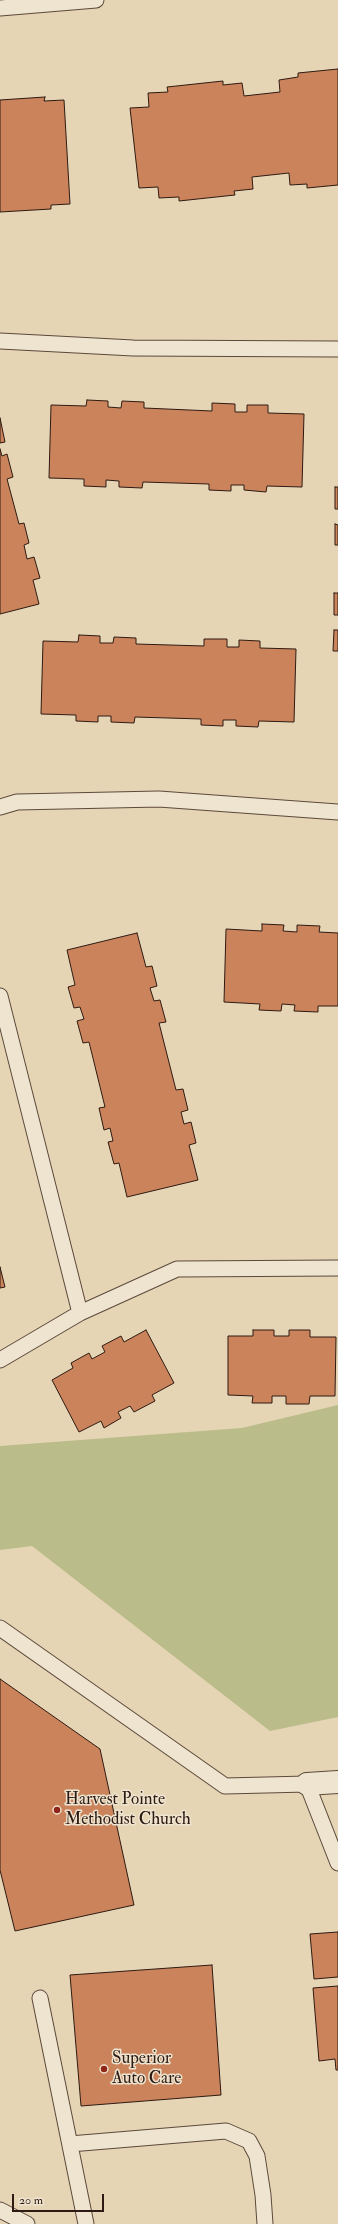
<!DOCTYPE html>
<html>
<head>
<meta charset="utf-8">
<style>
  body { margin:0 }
  #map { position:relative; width:338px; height:2224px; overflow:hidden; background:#e5d5b5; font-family:"IM FELL Double Pica",serif }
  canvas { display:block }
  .scale { position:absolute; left:12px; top:2194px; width:92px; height:18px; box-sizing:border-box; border:2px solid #2e1a12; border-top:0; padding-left:5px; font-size:12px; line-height:14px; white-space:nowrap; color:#2e1a12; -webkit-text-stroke:3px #eee4cf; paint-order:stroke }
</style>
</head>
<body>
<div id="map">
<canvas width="338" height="2224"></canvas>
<div class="scale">20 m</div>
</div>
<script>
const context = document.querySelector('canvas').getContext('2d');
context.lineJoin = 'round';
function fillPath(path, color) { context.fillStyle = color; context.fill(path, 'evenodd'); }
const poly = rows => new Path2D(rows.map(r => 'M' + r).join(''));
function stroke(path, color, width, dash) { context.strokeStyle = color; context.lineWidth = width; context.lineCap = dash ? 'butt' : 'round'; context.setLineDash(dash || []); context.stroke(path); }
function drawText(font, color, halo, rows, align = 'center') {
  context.font = font + ' "IM FELL Double Pica",serif'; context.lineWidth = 3; context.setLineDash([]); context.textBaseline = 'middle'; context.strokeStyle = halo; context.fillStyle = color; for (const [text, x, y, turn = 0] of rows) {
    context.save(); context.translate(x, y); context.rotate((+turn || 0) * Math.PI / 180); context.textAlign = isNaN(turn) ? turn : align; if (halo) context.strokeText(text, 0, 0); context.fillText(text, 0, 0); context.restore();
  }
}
const green = poly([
  [338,1405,338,1717,270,1731,32,1546,0,1550,0,1446,242,1428]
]);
const building = poly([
  [338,69,338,185,307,188,307,184,290,185,289,173,252,177,253,189,234,191,235,195,179,201,179,197,159,198,158,187,139,188,130,108,149,107,148,93,168,92,167,87,223,81,223,85,242,83,244,96,280,92,279,80,298,77,298,73,338,69],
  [45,97,44,101,64,100,70,204,51,205,51,209,0,212,0,100,45,97],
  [87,400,108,401,108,407,121,408,122,401,144,402,144,408,212,411,212,403,235,404,235,412,247,412,247,405,268,405,268,413,304,414,302,487,267,486,266,492,244,490,244,485,231,485,231,491,209,490,209,484,143,482,142,488,119,487,119,481,106,480,106,487,84,486,84,479,49,478,51,405,86,406,87,400],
  [0,418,5,442,0,443,0,418],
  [0,449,2,456,7,454,13,477,7,479,19,524,24,523,29,543,24,545,27,559,34,557,40,578,33,580,39,604,0,614,0,449],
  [335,487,338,487,338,509,335,509,335,487],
  [335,524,338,525,338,545,335,545,335,524],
  [334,593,338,593,338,615,334,615,334,593],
  [334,630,338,630,338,651,333,651,334,630],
  [79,635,100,636,100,643,113,643,114,637,136,638,136,644,204,646,204,639,227,639,227,647,239,647,239,640,260,641,260,648,296,649,294,722,259,721,258,727,236,726,236,720,223,720,223,726,201,725,201,719,135,717,134,723,111,722,111,716,98,716,98,722,76,721,76,715,41,714,43,641,78,642,79,635],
  [262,924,284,925,283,931,297,932,297,925,320,926,319,932,338,933,338,1006,318,1006,318,1012,294,1011,295,1005,282,1004,281,1011,259,1010,260,1004,224,1002,226,929,262,931,262,924],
  [137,933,146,967,152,966,157,986,150,988,154,1001,160,1000,166,1022,159,1023,176,1090,183,1089,188,1110,181,1112,184,1124,191,1122,196,1143,189,1145,198,1180,127,1197,119,1163,114,1164,108,1142,113,1141,110,1128,104,1130,99,1108,105,1107,89,1042,83,1043,77,1021,84,1019,80,1007,74,1008,68,987,75,985,67,950,137,933],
  [0,1267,5,1287,0,1288,0,1267],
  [146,1330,174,1383,152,1395,155,1401,134,1412,130,1406,118,1412,121,1418,104,1428,101,1421,79,1432,52,1380,73,1368,71,1363,89,1353,92,1359,105,1352,102,1346,121,1336,124,1342,146,1330],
  [253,1330,274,1330,274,1336,289,1336,289,1330,310,1330,310,1337,336,1337,335,1396,310,1396,309,1404,286,1404,286,1396,272,1396,272,1403,252,1403,253,1396,228,1395,228,1336,253,1336,253,1330],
  [0,1679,100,1749,134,1905,15,1931,0,1870,0,1679],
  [338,1932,338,1977,314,1979,310,1934,338,1932],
  [212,1965,221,2095,81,2106,70,1975,212,1965],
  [338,1986,338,2070,336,2070,335,2059,319,2061,313,1988,338,1986]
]);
const lane = poly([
  [0,8,96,0],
  [0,341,133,348,338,349],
  [0,807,17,802,159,799,338,812],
  [0,996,80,1313],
  [0,1360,80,1313,177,1269,338,1268],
  [0,1628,225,1786,307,1784,338,1863],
  [40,1998,86,2224],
  [70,2144,226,2131,249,2141,257,2156,263,2195,265,2224],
  [0,2210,27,2224]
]);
const street = poly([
  [307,1784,338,1782]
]);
const markers = [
  [57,1810,4,"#8f2418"],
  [104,2069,4,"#8f2418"]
];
const poiNames = [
  ["Harvest Pointe",65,1800],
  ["Methodist Church",65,1820],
  ["Superior",112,2059],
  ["Auto Care",112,2079]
];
fillPath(green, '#babc8a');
fillPath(building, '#ca835b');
stroke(building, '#2e1a12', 1);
stroke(lane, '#5c493b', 17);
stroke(street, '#5c493b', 24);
stroke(lane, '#eee4cf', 15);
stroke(street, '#eee4cf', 22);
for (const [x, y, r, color] of markers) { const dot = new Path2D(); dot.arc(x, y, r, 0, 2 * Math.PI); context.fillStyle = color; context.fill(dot); stroke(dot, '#eee4cf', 1.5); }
drawText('17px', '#2e1a12', '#eee4cf', poiNames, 'left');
</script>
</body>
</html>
